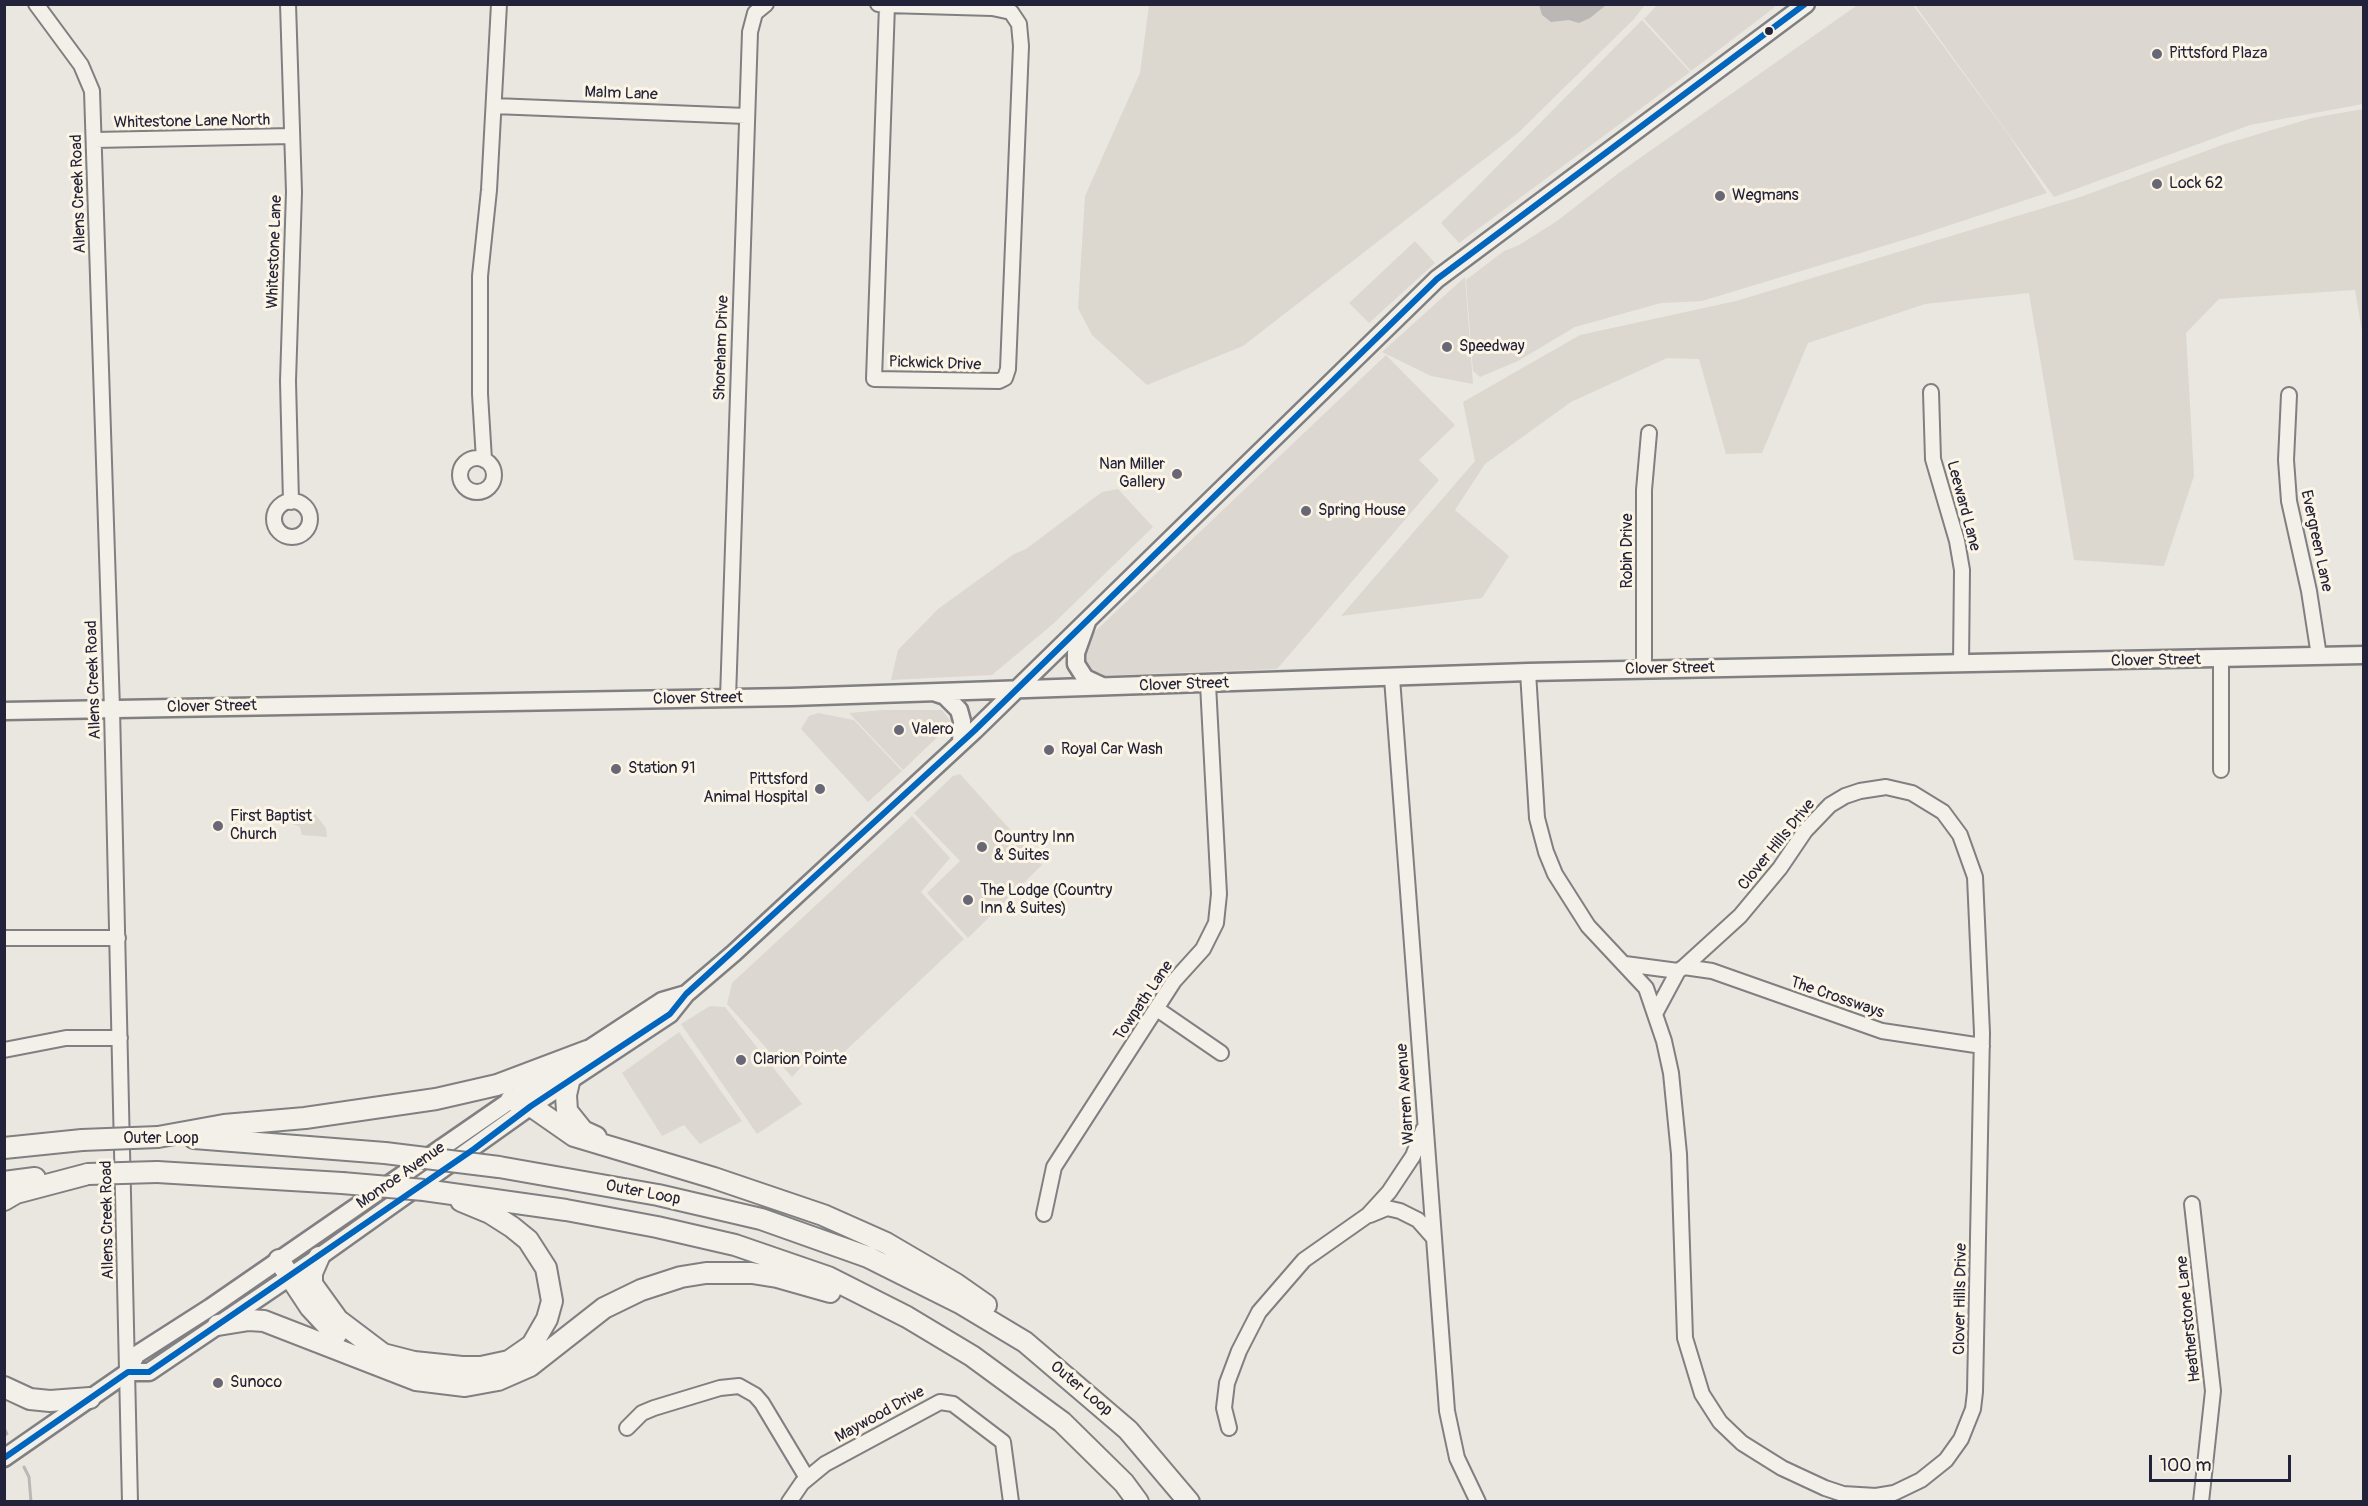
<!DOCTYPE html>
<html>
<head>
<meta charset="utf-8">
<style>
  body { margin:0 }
  #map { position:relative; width:2368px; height:1506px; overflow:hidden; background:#eae7e0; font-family:Pangolin,sans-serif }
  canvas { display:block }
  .frame { position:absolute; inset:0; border:6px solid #22223b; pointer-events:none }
  .scale { position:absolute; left:2149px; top:1455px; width:142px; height:27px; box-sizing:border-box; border:3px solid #22223b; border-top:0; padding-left:8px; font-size:18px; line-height:21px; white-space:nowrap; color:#22223b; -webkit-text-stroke:4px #fcf5e5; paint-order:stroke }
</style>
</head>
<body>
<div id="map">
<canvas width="2368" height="1506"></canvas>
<div class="frame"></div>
<div class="scale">100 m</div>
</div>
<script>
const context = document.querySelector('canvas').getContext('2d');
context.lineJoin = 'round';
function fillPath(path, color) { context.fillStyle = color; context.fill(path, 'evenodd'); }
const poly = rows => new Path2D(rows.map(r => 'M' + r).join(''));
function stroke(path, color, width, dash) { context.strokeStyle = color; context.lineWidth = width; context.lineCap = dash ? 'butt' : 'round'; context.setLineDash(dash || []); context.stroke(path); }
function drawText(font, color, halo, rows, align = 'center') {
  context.font = font + ' Pangolin,sans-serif'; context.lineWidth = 6; context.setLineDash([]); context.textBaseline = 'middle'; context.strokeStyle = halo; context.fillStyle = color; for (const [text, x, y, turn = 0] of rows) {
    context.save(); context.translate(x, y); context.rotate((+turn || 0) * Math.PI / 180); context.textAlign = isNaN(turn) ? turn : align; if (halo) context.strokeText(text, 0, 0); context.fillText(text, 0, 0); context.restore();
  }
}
const built = poly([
  [1859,4,1913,5,2008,134,2047,193,1920,235,1702,301,1661,303,1575,327,1518,361,1480,377,1473,371,1466,280,1504,251,1519,245,1557,221,1620,172],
  [1770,5,1775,7,1691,71,1644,19,1657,5],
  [1915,5,2363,5,2363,104,2250,125,2054,197],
  [1642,20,1690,72,1459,243,1441,223],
  [1415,241,1435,263,1369,323,1349,303],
  [1465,277,1473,384,1431,376,1382,352],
  [1386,355,1455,425,1419,460,1439,480,1277,669,1094,676,1082,667,1085,641],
  [1118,489,1153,527,1053,624,992,675,891,680,898,650,938,609,1014,554,1026,549,1102,492],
  [883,710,942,710,952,723,903,770,849,713],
  [818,713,854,720,902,771,868,802,801,729,809,716],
  [960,774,1042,865,968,938,927,893,960,861,914,813,953,776],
  [912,816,950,858,921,892,964,939,840,1056,817,1050,792,1077,727,1004,732,983],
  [710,1006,725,1007,802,1104,757,1134,681,1024],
  [679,1032,742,1121,700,1144,684,1125,662,1136,622,1073]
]);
const green = poly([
  [1149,5,1645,5,1633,20,1518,133,1243,346,1147,385,1092,335,1078,308,1085,196,1140,73],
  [2363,109,2363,337,2355,290,2219,299,2186,333,2194,476,2164,566,2074,560,2029,293,1925,304,1808,343,1762,453,1726,454,1699,359,1667,358,1571,402,1485,464,1455,510,1509,556,1482,598,1341,616,1475,461,1463,402,1580,335,1736,301,2080,197,2225,144,2312,118],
  [293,814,315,814,326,828,327,837,302,835,300,827,293,824]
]);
const water = poly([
  [1539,5,1539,4,1606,5,1590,18,1579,23,1569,20,1551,22,1542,15]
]);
const stream = poly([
  [4,1428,7,1434],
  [24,1467,29,1477,31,1502]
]);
const minor = poly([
  [36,4,81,65,92,91,112,709,130,1502],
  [288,4,294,192,288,381,291,502],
  [878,4,887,5,992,8,997,9,1011,12,1019,24,1021,46,1008,369,1005,378,999,381,874,379,887,5],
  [494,106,746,116],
  [94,140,292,136],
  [1931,392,1933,459,1957,541,1962,570,1961,664],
  [2289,395,2286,460,2289,501,2309,591,2319,656],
  '460 475a17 17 0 1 1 34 0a17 17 0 1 1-34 0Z',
  [484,460,480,394,480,276,489,190,499,4],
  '274 519a18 18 0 1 1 36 0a18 18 0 1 1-36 0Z',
  [2221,660,2221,770],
  [1644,670,1644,490,1649,433],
  [1528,672,1537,818,1546,852,1555,874,1588,926,1646,988,1664,1041,1671,1073,1679,1154,1685,1338,1702,1394,1720,1422,1742,1443,1782,1468,1825,1488,1843,1494,1876,1496,1894,1493,1921,1480,1946,1460,1961,1439,1973,1409,1975,1392,1982,1033,1975,877,1960,835,1943,812,1912,793,1886,787,1860,791,1845,796,1830,805,1805,831,1780,868,1740,916,1684,967,1678,971,1625,964],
  [1392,678,1447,1411,1457,1458,1478,1502],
  [728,698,750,32,755,13,766,4],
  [4,938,118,938],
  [1684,967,1712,971,1882,1031,1982,1046],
  [1157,1009,1221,1053],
  [1656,1012,1678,971],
  [4,1050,66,1038,120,1038],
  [2192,1204,2213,1391,2201,1502],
  [1044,1214,1054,1167,1174,981,1203,949,1216,923,1219,894,1208,684],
  [1370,1215,1387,1208,1400,1211,1418,1220,1433,1237],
  [627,1428,642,1413,654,1408,720,1388,739,1386,755,1395,762,1403,807,1478],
  [1229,1428,1224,1408,1227,1383,1239,1351,1259,1312,1304,1260,1368,1215,1389,1192,1413,1156,1423,1130],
  [789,1502,802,1483,825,1464,940,1402,953,1404,1003,1442,1011,1502]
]);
const major = poly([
  [1087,622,1076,653,1076,664,1085,678,1102,686],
  [936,693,945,696,959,710,962,721,961,743],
  [4,711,791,697,1528,672,2364,655],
  [128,1372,149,1372,319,1257,531,1106,670,1014,686,994,734,953,974,731,1437,279,1806,4],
  [4,1458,128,1372,136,1355,211,1307,511,1100,662,1001,686,994]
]);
const highway = poly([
  [569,1082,566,1095,567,1111,583,1131,596,1137],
  [511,1100,531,1106,574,1136,714,1178,823,1215,886,1243,956,1284,986,1305],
  [158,1137,224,1125,305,1118,436,1099,497,1085,587,1051],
  [194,1138,385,1153],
  [4,1148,82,1140],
  [499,1167,658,1195,761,1219,868,1257,960,1303,1025,1342,1128,1430,1189,1502],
  [157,1172,342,1183],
  [4,1182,35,1178],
  [424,1190,566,1210,657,1227,735,1245,828,1277,907,1317,972,1356,1062,1422,1124,1483,1138,1502],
  [4,1200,16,1193,88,1174],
  [319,1257,312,1273,312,1284,338,1320,383,1354,414,1362,462,1367,481,1367,509,1361,532,1345,547,1319,552,1301,546,1268,528,1240,512,1227,490,1213,461,1201],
  [279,1260,310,1307,336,1335],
  [218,1325,249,1320,264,1321,416,1380,465,1386,498,1380,530,1366,604,1308,641,1290,681,1277,706,1273,752,1273,777,1277,830,1292],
  [4,1387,30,1399,50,1401,90,1398]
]);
const highwayBridge = poly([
  [82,1140,158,1137],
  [385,1153,499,1167],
  [88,1174,157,1172],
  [342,1183,424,1190]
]);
const bus1 = poly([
  [4,1458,128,1372,149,1372,474,1149,531,1106,670,1014,686,994,974,731,1437,279,1805,4]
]);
const markers = [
  [1769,31,5,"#22223b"],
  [2157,54,6,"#686775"],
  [2157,184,6,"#686775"],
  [1720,196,6,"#686775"],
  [1447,347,6,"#686775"],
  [1177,474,6,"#686775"],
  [1306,511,6,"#686775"],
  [899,730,6,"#686775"],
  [1049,750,6,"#686775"],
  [616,769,6,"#686775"],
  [820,789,6,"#686775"],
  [218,826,6,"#686775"],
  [982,847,6,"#686775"],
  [968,900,6,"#686775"],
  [741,1060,6,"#686775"],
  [218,1383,6,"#686775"]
];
const poiNames = [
  ["Pittsford Plaza",2169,54],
  ["Lock 62",2169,184],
  ["Wegmans",1732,196],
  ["Speedway",1459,347],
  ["Nan Miller",1165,465,"right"],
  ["Gallery",1165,483,"right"],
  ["Spring House",1318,511],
  ["Valero",911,730],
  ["Royal Car Wash",1061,750],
  ["Station 91",628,769],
  ["Pittsford",808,780,"right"],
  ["Animal Hospital",808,798,"right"],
  ["First Baptist",230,817],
  ["Church",230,835],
  ["Country Inn",994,838],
  ["& Suites",994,856],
  ["The Lodge (Country",980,891],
  ["Inn & Suites)",980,909],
  ["Clarion Pointe",753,1060],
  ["Sunoco",230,1383]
];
const streetNames = [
  ["Malm Lane",621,94,2],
  ["Whitestone Lane North",192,122,-1],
  ["Allens Creek Road",79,194,-92],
  ["Whitestone Lane",275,252,-88],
  ["Shoreham Drive",722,348,-88],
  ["Pickwick Drive",935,364,2],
  ["Leeward Lane",1963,506,75],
  ["Evergreen Lane",2316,541,78],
  ["Robin Drive",1628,551,-90],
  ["Clover Street",2156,661,-1],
  ["Clover Street",1670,669,-1],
  ["Allens Creek Road",94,680,-92],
  ["Clover Street",1184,685,-2],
  ["Clover Street",698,699,-1],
  ["Clover Street",212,707,-1],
  ["Clover Hills Drive",1777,845,-51],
  ["The Crossways",1837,998,19],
  ["Towpath Lane",1144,1001,-56],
  ["Warren Avenue",1406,1094,-94],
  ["Outer Loop",161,1139],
  ["Monroe Avenue",401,1176,-35],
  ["Outer Loop",643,1193,11],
  ["Allens Creek Road",108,1220,-91],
  ["Clover Hills Drive",1961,1299,-89],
  ["Heatherstone Lane",2189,1319,-96],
  ["Outer Loop",1081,1389,40],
  ["Maywood Drive",880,1415,-29]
];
fillPath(built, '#dcd7d1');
fillPath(green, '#dcd8d0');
fillPath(water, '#bab7b5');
stroke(stream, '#bab7b5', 3);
stroke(minor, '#807f81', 18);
stroke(major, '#807f81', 21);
stroke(highway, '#807f81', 24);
stroke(minor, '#f3f0ea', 14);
stroke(major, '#f3f0ea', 16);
stroke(highway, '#f3f0ea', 20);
stroke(highwayBridge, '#807f81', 24, []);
stroke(highwayBridge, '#f3f0ea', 20);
stroke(bus1, '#0065bd', 6);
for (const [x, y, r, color] of markers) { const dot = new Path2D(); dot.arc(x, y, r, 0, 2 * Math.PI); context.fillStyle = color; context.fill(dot); stroke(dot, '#fcf5e5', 2); }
drawText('16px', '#22223b', '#fcf5e5', poiNames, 'left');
drawText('16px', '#22223b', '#fcf5e5', streetNames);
</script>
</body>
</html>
